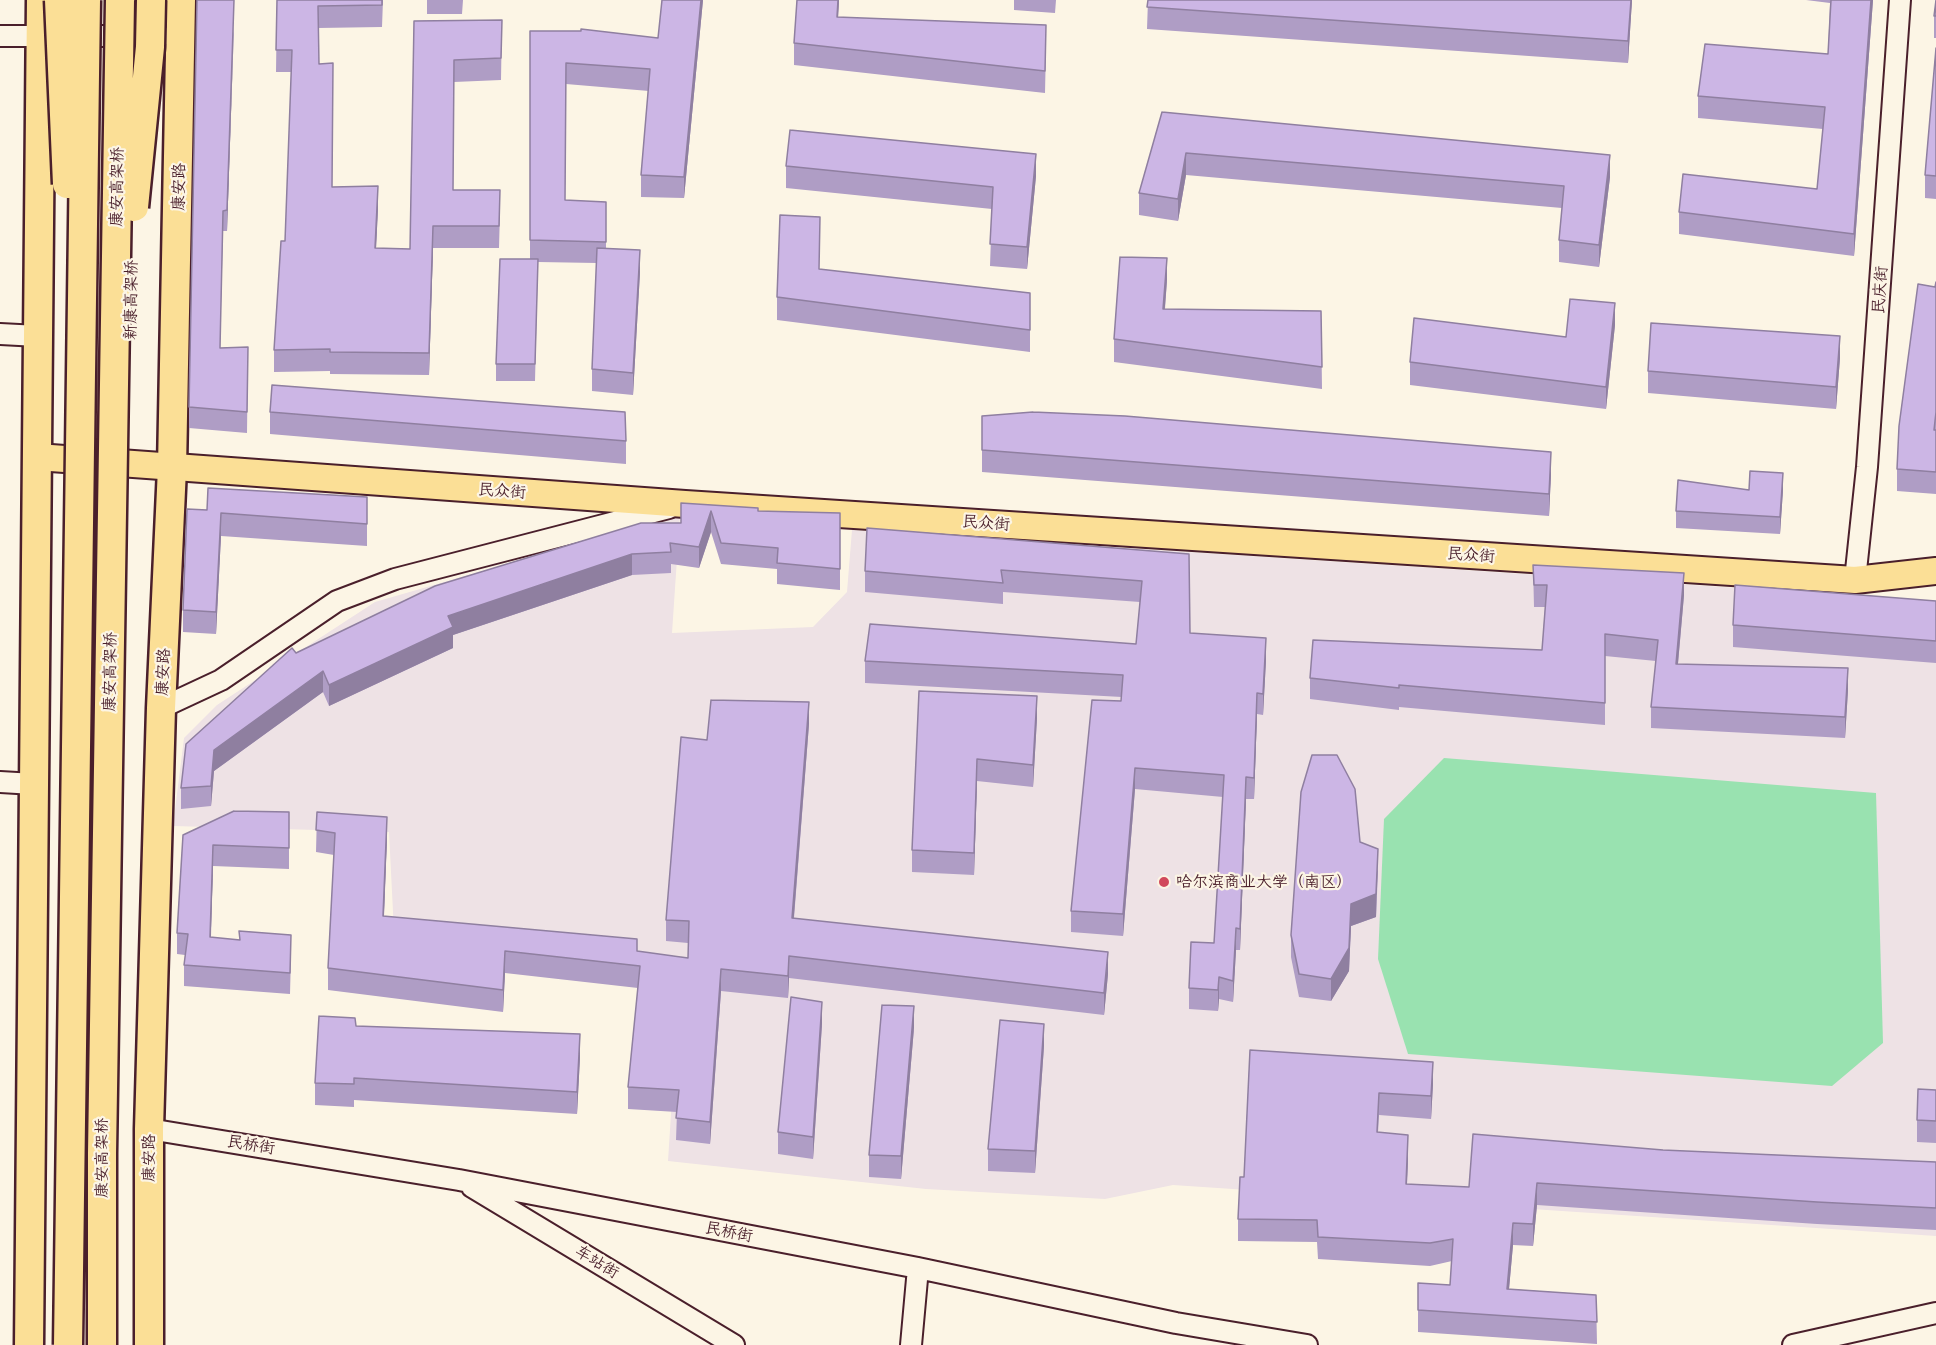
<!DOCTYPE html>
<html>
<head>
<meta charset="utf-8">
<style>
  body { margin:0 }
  canvas { display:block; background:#fcf5e5 }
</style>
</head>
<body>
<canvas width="1936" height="1345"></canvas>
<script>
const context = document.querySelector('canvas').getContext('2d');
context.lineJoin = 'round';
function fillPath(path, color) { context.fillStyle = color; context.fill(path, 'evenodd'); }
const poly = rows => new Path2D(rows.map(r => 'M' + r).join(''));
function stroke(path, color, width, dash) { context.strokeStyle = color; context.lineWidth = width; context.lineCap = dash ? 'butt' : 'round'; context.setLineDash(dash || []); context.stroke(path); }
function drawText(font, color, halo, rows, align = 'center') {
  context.font = font + ' Mali,"LXGW WenKai TC",sans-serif'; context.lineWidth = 4.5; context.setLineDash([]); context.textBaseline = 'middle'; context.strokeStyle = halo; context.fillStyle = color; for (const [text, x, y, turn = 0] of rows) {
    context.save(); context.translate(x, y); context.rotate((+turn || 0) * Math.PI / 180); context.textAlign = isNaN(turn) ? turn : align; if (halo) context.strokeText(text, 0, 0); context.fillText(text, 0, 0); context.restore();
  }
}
const built = poly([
  [680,514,672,633,813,627,847,592,852,530,1936,601,1936,1236,1173,1185,1105,1199,926,1189,668,1161,681,956,394,932,389,832,173,826,184,738,217,705,375,602]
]);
const green = poly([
  [1444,758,1876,793,1883,1043,1832,1086,1408,1054,1378,959,1384,819]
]);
const minor = poly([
  [0,36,161,36],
  [0,334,38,336],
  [1855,580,1867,467,1900,0],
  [161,708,221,680,337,601,395,579,669,508],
  [0,782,34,784],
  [149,1129,459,1180,918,1268,1176,1323,1307,1345],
  [472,1187,734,1345],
  [911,1345,918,1268],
  [1793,1345,1936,1313]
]);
const major = poly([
  [37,457,685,504,1855,580,1936,571]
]);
const highway = poly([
  [29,1345,41,0],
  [149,1345,149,1129,161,708,172,468,181,0]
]);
const highwayBridge = poly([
  [59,0,67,184],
  [134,207,150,47,151,0],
  [68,1345,86,0],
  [102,1345,102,1153,120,0]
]);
const wall = poly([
  [277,0,383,0,382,27,318,28,319,64,332,187,378,208,376,248,410,249,414,21,502,20,501,80,454,82,453,190,500,211,499,248,433,248,429,375,330,374,330,371,274,372,274,350,285,241,292,72,276,72],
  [427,0,463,0,462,14,427,14],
  [703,0,684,198,641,197,641,175,649,91,566,84,565,200,606,202,606,248,640,272,633,395,592,391,592,369,597,263,538,262,535,381,496,381,496,364,530,259,530,31,658,38],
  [797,0,839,0,838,17,1046,47,1045,93,794,65,794,43],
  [1014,0,1056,0,1055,13,1014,10],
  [1148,0,1632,0,1628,63,1147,29],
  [1806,0,1873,0,1854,256,1679,234,1679,212,1817,189,1823,129,1698,118,1698,96,1828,54,1830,3],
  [1936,0,1936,38,1934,38,1934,16],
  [234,26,227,231,223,231,220,348,248,347,247,433,189,428,189,407],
  [1936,48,1936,199,1925,198,1925,175],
  [1162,112,1610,177,1599,267,1559,262,1559,240,1562,208,1186,175,1178,221,1139,215,1139,193],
  [786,166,1036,176,1027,269,990,266,992,209,786,188],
  [819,269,1030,293,1030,352,777,320,777,297],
  [1167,280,1165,309,1321,311,1322,389,1114,362,1114,339],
  [1936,282,1936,494,1897,491,1897,469],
  [1615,325,1606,409,1410,385,1410,362,1566,337],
  [1840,358,1836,409,1648,393,1648,371],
  [270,412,626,441,626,464,270,434],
  [982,416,1551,474,1549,516,982,472],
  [1749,490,1783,490,1780,534,1676,528,1676,511],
  [367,497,367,546,221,536,216,634,183,632,183,610,207,510],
  [681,503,758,511,840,513,840,590,777,584,777,569,721,564,711,532,699,568,671,564,671,573,632,575,453,635,453,648,329,706,323,692,214,771,211,806,181,809,181,788,296,653,681,523],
  [1189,554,1190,633,1266,660,1263,715,1257,714,1254,799,1246,799,1240,950,1236,950,1233,1002,1219,999,1218,1011,1189,1009,1189,988,1214,943,1223,797,1135,789,1123,936,1071,932,1071,911,1121,701,1122,697,865,683,865,661,1136,644,1140,602,1003,592,1003,604,865,592,865,571],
  [1533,565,1684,595,1678,664,1848,690,1845,738,1651,728,1651,707,1656,661,1605,656,1605,725,1399,707,1399,710,1310,699,1310,678,1542,650,1545,607,1534,607],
  [1936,601,1936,663,1733,647,1733,625],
  [919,691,1037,718,1033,787,977,781,974,875,912,872,912,850],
  [809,724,794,918,1108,974,1104,1015,789,978,788,998,721,991,710,1144,676,1140,677,1112,628,1109,628,1087,638,988,505,973,503,1012,328,990,328,968,334,855,316,852,317,812,387,838,384,917,688,958,688,943,666,941,666,920,707,740],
  [289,812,289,869,213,866,211,937,291,955,290,994,184,986,184,965,185,955,177,954,177,933,183,835],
  [1360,842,1378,871,1376,917,1351,926,1349,971,1331,1001,1299,997,1291,957,1291,935],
  [822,1024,813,1159,778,1154,778,1132],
  [356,1026,580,1057,577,1114,354,1100,354,1107,315,1105,315,1083],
  [914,1028,901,1179,869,1177,869,1155],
  [1044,1046,1035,1173,988,1171,988,1149],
  [1250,1050,1433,1084,1431,1119,1379,1115,1378,1133,1408,1158,1407,1185,1469,1187,1663,1150,1936,1162,1936,1230,1817,1224,1537,1205,1533,1246,1513,1245,1509,1289,1596,1295,1597,1344,1418,1332,1418,1283,1450,1285,1452,1261,1430,1266,1318,1259,1317,1242,1238,1241,1238,1219,1244,1177],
  [1936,1090,1936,1143,1917,1142,1917,1120]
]);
const shadedWall = poly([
  [235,0,234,26,227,231,227,210],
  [701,0,703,0,684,198,684,177],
  [838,0,839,0,837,39,837,17],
  [1631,0,1632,0,1628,63,1628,41],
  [1871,0,1873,0,1854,256,1854,234],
  [1186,153,1186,175,1178,221,1178,199],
  [1036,154,1036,176,1027,269,1027,247],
  [1610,155,1610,177,1599,267,1599,245],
  [378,186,378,208,375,270,375,248],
  [433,226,433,248,429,375,429,353],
  [640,250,640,272,633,395,633,373],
  [1167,258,1167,280,1163,331,1163,309],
  [1615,303,1615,325,1606,409,1606,387],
  [1840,336,1840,358,1836,409,1836,387],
  [1551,452,1551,474,1549,516,1549,494],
  [1783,473,1783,490,1780,534,1780,517],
  [711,511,711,532,699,568,699,547],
  [221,513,221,536,216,634,216,612],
  [632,554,632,575,453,635,453,648,329,706,329,685,448,616],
  [1684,573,1684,595,1676,685,1676,664],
  [1266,638,1266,660,1263,715,1263,694],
  [1848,668,1848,690,1845,738,1845,717],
  [323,671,323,692,214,771,211,806,211,786,214,750],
  [1257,693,1257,714,1254,799,1254,778],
  [1037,696,1037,718,1033,787,1033,765],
  [809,702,809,724,792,940,792,918],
  [977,759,977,781,974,875,974,853],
  [1135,768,1135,789,1123,936,1123,914],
  [1246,777,1246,799,1240,950,1240,929],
  [387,817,387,838,383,938,383,916],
  [213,845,213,866,210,958,210,937],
  [1378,849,1376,917,1351,926,1349,971,1331,1001,1331,979,1351,904],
  [1236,928,1236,950,1233,1002,1233,981],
  [505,951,505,973,503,1012,503,990],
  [1108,952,1108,974,1104,1015,1104,993],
  [789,956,789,978,788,998,788,976],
  [721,969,721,991,710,1144,710,1122],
  [1219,977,1219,999,1218,1011,1218,990],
  [822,1002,822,1024,813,1159,813,1137],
  [914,1006,914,1028,901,1179,901,1156],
  [1044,1024,1044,1046,1035,1173,1035,1151],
  [580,1034,580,1057,577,1114,577,1092],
  [1433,1062,1433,1084,1431,1119,1431,1096],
  [1408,1135,1408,1158,1406,1207,1406,1184],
  [1537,1183,1537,1205,1533,1246,1533,1224],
  [1513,1223,1513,1245,1507,1311,1507,1289]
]);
const building = poly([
  [197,0,234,0,227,210,223,211,220,348,248,347,247,412,189,407,197,0],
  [277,0,382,0,382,5,318,6,319,64,333,63,332,187,378,186,375,248,410,249,414,21,502,20,501,58,454,60,453,190,500,190,499,226,433,226,429,353,330,352,330,349,274,350,281,241,285,241,292,50,276,50,277,0],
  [662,0,701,0,684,177,641,175,650,69,566,63,565,200,606,202,606,242,530,240,530,31,581,31,581,29,658,38,662,0],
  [797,0,838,0,837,17,1046,25,1045,71,794,43,797,0],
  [1148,0,1631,0,1628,41,1147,7,1148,0],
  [1831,0,1871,0,1854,234,1679,212,1683,174,1817,189,1825,107,1698,96,1705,44,1828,54,1831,0],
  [1936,0,1936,16,1934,16,1936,0],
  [1936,48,1936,176,1925,175,1936,48],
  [1162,112,1610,155,1599,245,1559,240,1564,186,1186,153,1178,199,1139,193,1162,112],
  [790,130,1036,154,1027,247,990,244,993,187,786,166,790,130],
  [780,215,820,217,819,269,1030,293,1030,330,777,297,780,215],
  [597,248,640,250,633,373,592,369,597,248],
  [1120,257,1167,258,1163,309,1321,311,1322,367,1114,339,1120,257],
  [500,259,538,259,535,364,496,364,500,259],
  [1936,282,1936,412,1934,430,1936,430,1936,472,1897,469,1899,426,1918,284,1935,287,1936,282],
  [1570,299,1615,303,1606,387,1410,362,1414,318,1566,337,1570,299],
  [1651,323,1840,336,1836,387,1648,371,1651,323],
  [272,385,625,412,626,441,270,412,272,385],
  [1033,412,1125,416,1551,452,1549,494,982,450,982,416,1033,412],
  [1750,471,1783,473,1780,517,1676,511,1678,480,1749,490,1750,471],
  [208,488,367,497,367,524,221,513,216,612,183,610,187,509,207,510,208,488],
  [681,503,758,508,758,511,840,513,840,569,777,563,778,548,721,543,711,511,699,547,670,543,671,552,632,554,448,616,453,627,329,685,323,671,214,750,211,786,181,788,186,744,292,648,296,653,435,586,641,523,681,523,681,503],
  [867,528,1189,554,1190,633,1266,638,1263,694,1257,693,1254,778,1246,777,1240,929,1236,928,1233,981,1219,977,1218,990,1189,988,1191,942,1214,943,1224,775,1135,768,1123,914,1071,911,1092,700,1121,701,1123,675,865,661,870,624,1136,644,1142,581,1001,570,1003,583,865,571,867,528],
  [1533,565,1684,573,1676,664,1848,668,1845,717,1651,707,1658,640,1605,634,1605,703,1399,685,1399,688,1310,678,1313,640,1542,650,1547,585,1534,585,1533,565],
  [1735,585,1936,601,1936,641,1733,625,1735,585],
  [919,691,1037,696,1033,765,977,759,974,853,912,850,919,691],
  [711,700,809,702,792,918,1108,952,1104,993,789,956,788,976,721,969,710,1122,676,1118,679,1090,628,1087,640,966,505,951,503,990,328,968,335,833,316,830,317,812,387,817,383,916,637,939,637,951,688,958,689,921,666,920,681,737,707,740,711,700],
  [1312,755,1337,755,1355,789,1360,842,1378,849,1376,894,1351,904,1349,948,1331,979,1299,974,1291,935,1301,792,1312,755],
  [234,811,289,812,289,848,213,845,210,937,240,940,239,931,291,935,290,973,184,965,188,934,177,933,183,835,234,811],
  [791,997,822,1002,813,1137,778,1132,791,997],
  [882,1005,914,1006,901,1156,869,1155,882,1005],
  [319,1016,355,1018,356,1026,580,1034,577,1092,354,1078,354,1084,315,1083,319,1016],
  [1000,1020,1044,1024,1035,1151,988,1149,1000,1020],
  [1250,1050,1433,1062,1431,1096,1379,1093,1377,1132,1408,1135,1406,1184,1469,1187,1473,1134,1663,1150,1936,1162,1936,1208,1817,1202,1537,1183,1533,1224,1513,1223,1507,1289,1596,1295,1597,1322,1418,1310,1418,1283,1450,1285,1453,1239,1430,1243,1318,1237,1317,1220,1238,1219,1240,1177,1244,1177,1250,1050],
  [1918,1089,1936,1090,1936,1121,1917,1120,1918,1089]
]);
const markers = [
  [1164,882,6,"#d1495b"]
];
const streetNames = [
  ["康安高架桥",117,187,-89],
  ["康安路",179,187,-89],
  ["民庆街",1880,290,-86],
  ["新康高架桥",131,300,-89],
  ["民众街",502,491,4],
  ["民众街",986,523,4],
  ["民众街",1471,555,4],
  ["康安高架桥",110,672,-89],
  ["康安路",163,672,-87],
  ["民桥街",251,1145,9],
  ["康安高架桥",102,1158,-90],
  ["康安路",149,1158,-90],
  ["民桥街",729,1232,11],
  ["车站街",597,1262,31]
];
const poiNames = [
  ["哈尔滨商业大学（南区）",1176,882]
];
fillPath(built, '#eee2e5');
fillPath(green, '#99e2b0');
stroke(minor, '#4a1f2b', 24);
stroke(major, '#4a1f2b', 30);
stroke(highway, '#4a1f2b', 33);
stroke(minor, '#fcf5e5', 20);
stroke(major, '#fbdf96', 26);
stroke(highway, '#fbdf96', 28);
stroke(highwayBridge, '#4a1f2b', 33, []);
stroke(highwayBridge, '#fbdf96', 28);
fillPath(wall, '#af9dc5');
fillPath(shadedWall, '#8f7fa0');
fillPath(building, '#ccb6e5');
stroke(building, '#8f7fa0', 1.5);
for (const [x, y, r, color] of markers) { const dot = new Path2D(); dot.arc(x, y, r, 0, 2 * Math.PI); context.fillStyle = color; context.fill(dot); stroke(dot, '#fcf5e5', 2); }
drawText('16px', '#4a1f2b', '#fcf5e5', streetNames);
drawText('16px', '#4a1f2b', '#fcf5e5', poiNames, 'left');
</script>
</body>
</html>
